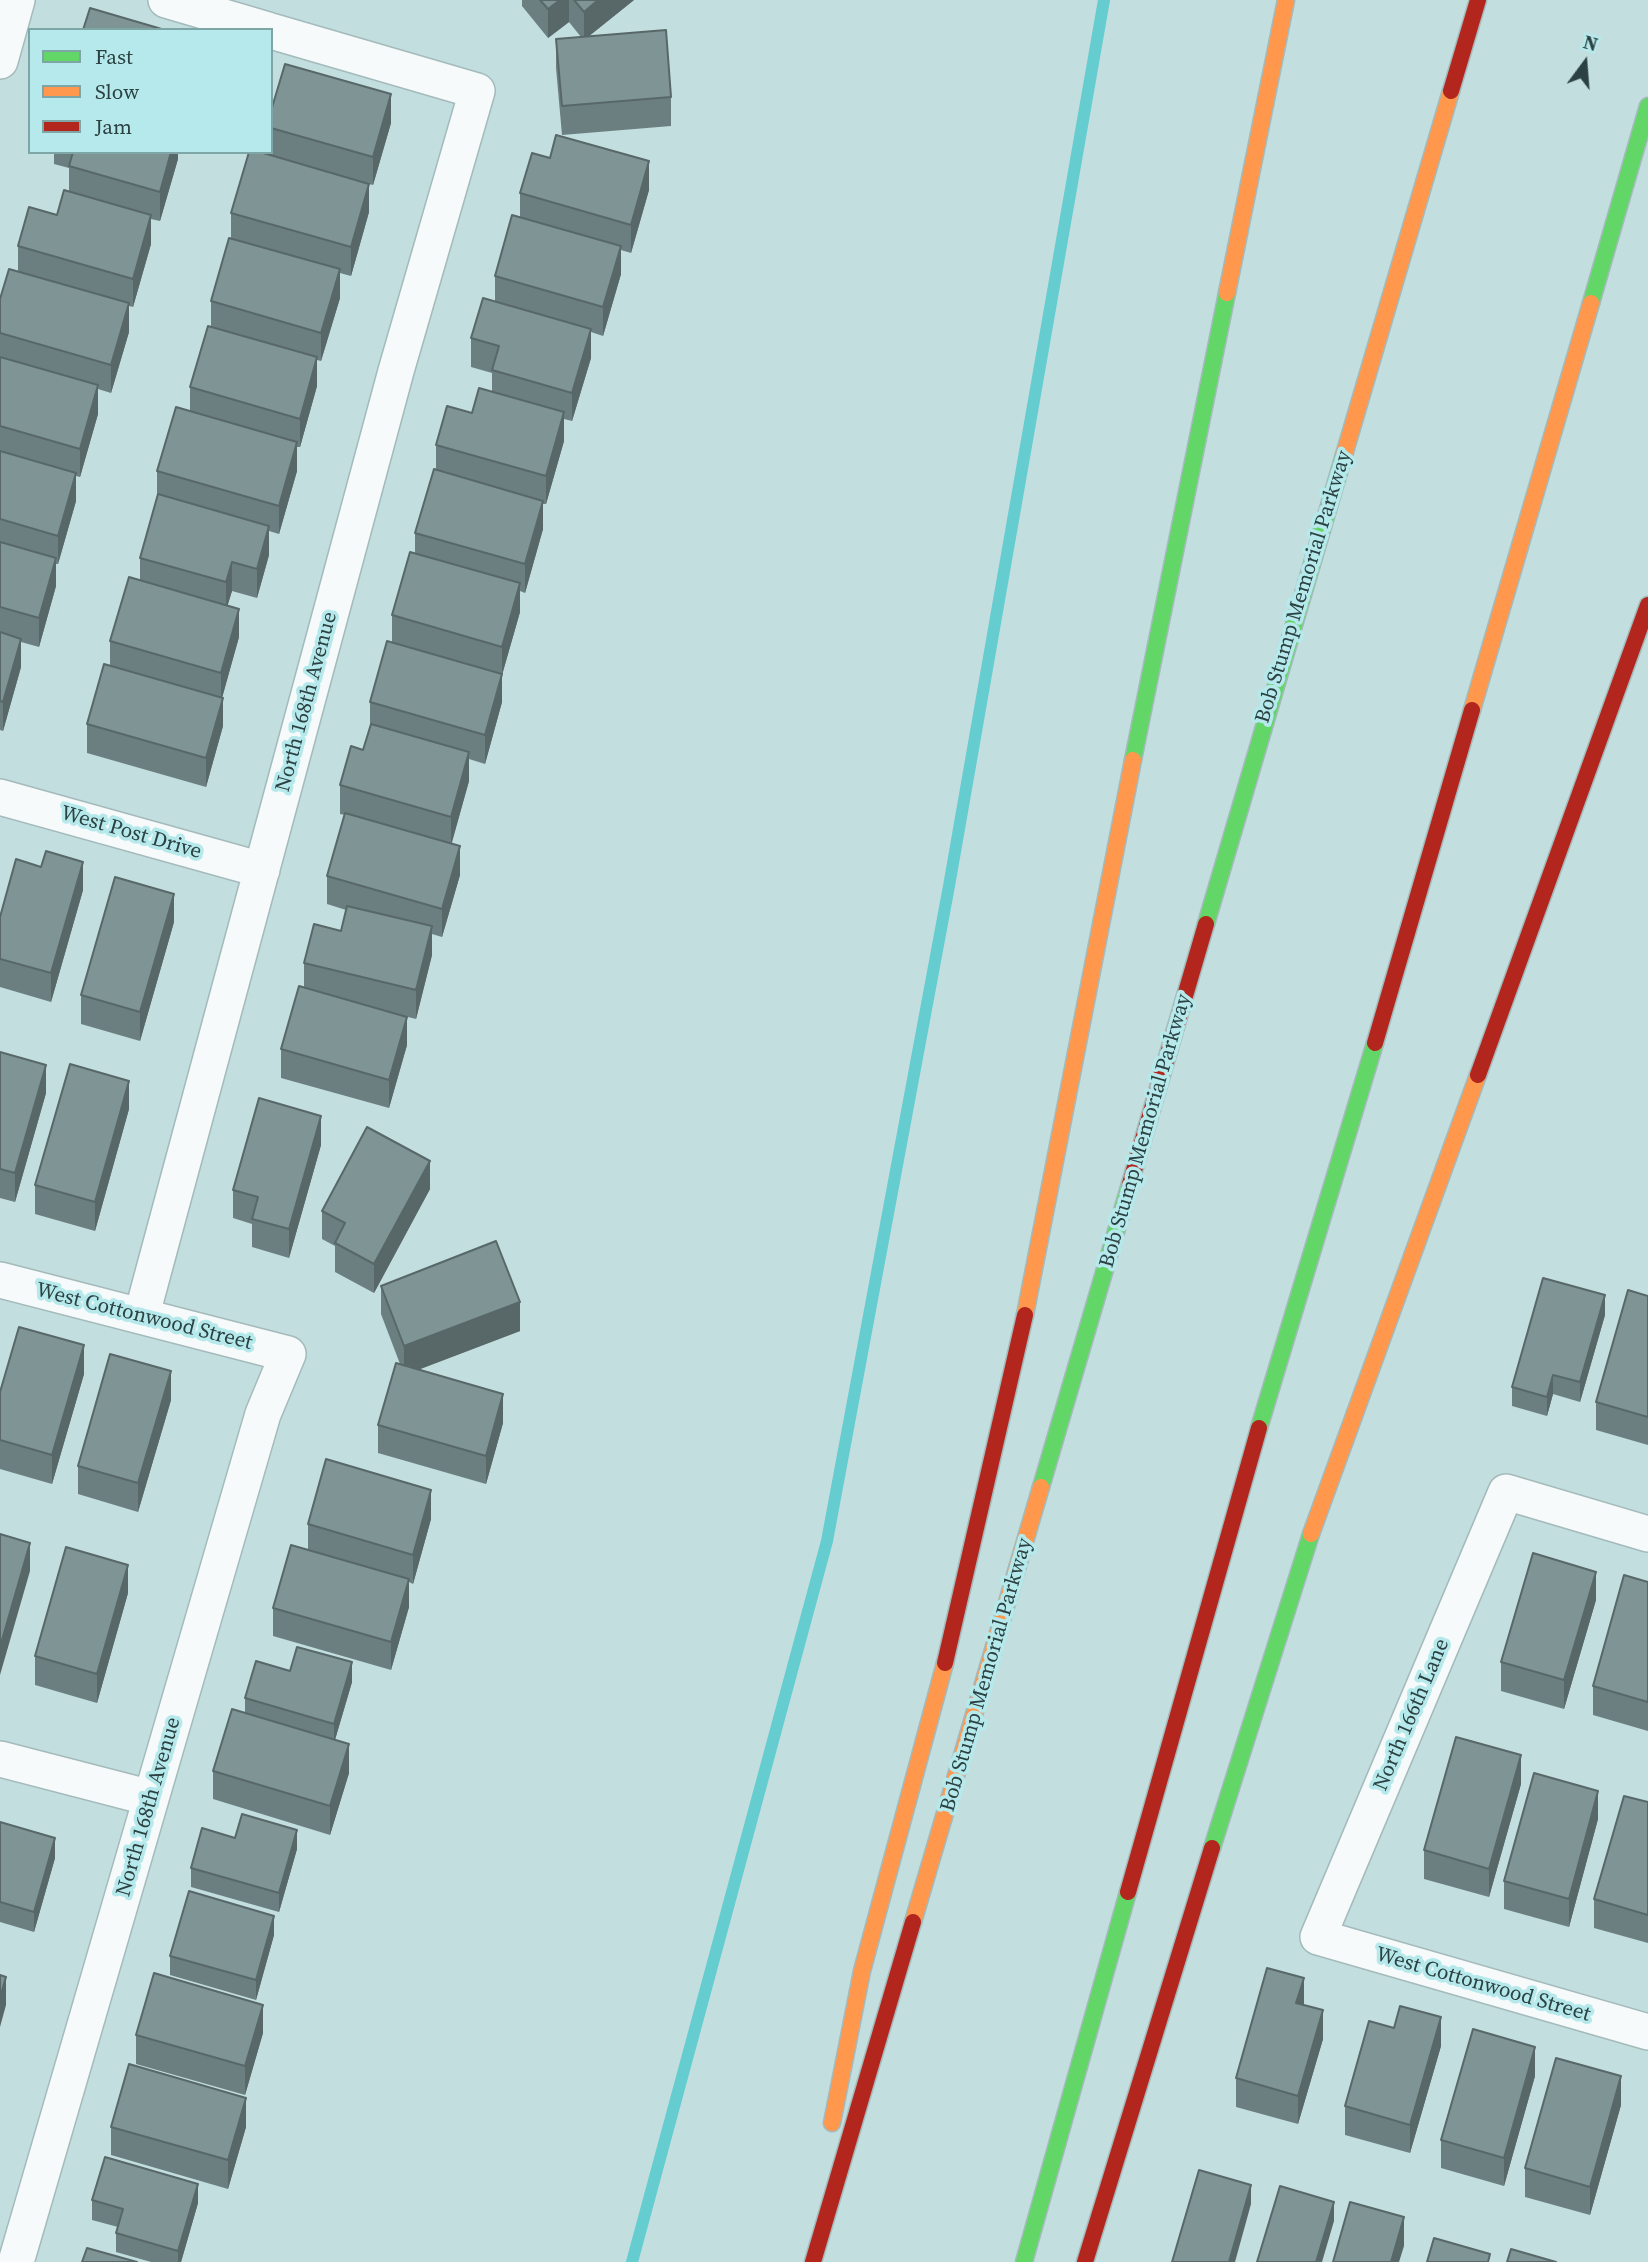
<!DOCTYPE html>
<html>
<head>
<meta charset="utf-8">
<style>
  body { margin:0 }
  #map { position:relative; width:1648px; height:2262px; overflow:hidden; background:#c2dedf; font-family:"Source Serif 4",serif }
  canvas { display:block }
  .legend { position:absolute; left:28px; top:28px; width:245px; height:126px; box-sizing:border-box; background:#b6e9eb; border:2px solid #7fa6a7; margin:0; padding:9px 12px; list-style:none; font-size:21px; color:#2c4142 }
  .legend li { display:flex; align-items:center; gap:14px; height:35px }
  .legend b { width:35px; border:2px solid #7fa6a7 }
  .north { position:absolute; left:1550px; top:28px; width:70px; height:70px; -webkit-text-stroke:5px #b6e9eb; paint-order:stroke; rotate:16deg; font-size:19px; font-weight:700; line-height:28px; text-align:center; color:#2c4142 }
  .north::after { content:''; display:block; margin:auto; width:24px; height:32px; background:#2c4142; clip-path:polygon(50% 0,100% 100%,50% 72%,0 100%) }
</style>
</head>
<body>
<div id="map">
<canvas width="1648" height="2262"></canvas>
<ul class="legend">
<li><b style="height:9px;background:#63d668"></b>Fast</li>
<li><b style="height:9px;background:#ff974d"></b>Slow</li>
<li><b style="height:9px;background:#b3261e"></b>Jam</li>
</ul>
<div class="north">N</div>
</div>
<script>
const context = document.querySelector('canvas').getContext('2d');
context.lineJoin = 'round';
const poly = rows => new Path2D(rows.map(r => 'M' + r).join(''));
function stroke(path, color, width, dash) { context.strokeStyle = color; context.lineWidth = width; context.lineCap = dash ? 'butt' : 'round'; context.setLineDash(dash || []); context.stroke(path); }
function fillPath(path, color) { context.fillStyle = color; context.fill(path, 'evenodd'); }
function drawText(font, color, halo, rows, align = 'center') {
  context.font = font + ' "Source Serif 4",serif'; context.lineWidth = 7; context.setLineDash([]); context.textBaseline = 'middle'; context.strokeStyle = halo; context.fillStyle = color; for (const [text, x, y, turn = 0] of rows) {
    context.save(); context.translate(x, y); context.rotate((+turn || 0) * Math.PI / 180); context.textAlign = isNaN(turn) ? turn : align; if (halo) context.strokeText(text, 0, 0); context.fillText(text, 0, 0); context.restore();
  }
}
const stream = poly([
  [632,2262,827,1541,949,886,1104,0]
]);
const street = poly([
  [166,0,268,30],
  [0,61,17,0],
  [0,797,262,870],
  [0,1280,288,1354,263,1414,16,2262],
  [142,1314,396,371,477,91,271,31],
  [1648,1534,1506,1492,1318,1937,1648,2032],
  [0,1759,151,1798]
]);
const fast = poly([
  [1591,303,1648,106],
  [1133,760,1227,293],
  [1206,924,1344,455],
  [1259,1428,1375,1043],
  [1041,1487,1130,1184],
  [1212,1848,1311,1534],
  [1024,2262,1128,1892]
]);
const slow = poly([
  [1227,293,1286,0],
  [1344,455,1451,91],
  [1472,710,1591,303],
  [1025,1315,1133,760],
  [1311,1534,1478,1075],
  [913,1922,1041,1487],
  [832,2123,862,1971,945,1663]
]);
const jam = poly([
  [1451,91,1478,0],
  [1375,1043,1472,710],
  [1478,1075,1648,605],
  [1130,1184,1206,924],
  [945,1663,1025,1315],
  [1128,1892,1259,1428],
  [813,2262,913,1922],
  [1085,2262,1212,1848]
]);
const wall = poly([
  [522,0,634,0,588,37,671,97,671,126,562,135,556,68,556,39,581,37,569,22,548,38,522,6],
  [271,111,391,123,373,185,369,184,369,212,351,276,340,273,340,298,321,361,317,360,317,386,300,447,297,447,297,471,279,534,269,531,269,555,257,598,232,591,227,606,239,637,222,697,223,726,206,787,87,753,87,724,110,665,110,641,140,581,140,558,157,498,157,471,190,411,190,387,211,326,211,301,231,238,231,213,267,154,267,152,271,152],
  [54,152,178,152,178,159,160,221,151,219,151,244,133,307,129,306,129,332,111,393,98,389,98,414,80,477,76,476,76,501,58,564,56,564,56,586,39,647,21,642,21,667,3,731,0,730,0,299,18,271,18,246,57,215,69,192,69,168,54,164],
  [649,190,631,253,621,250,621,274,603,336,591,332,591,358,572,421,564,419,564,441,546,504,543,504,543,529,525,593,520,591,520,612,502,675,502,702,485,764,469,759,469,781,451,844,460,875,442,937,432,934,432,955,416,1019,396,1014,407,1045,389,1108,281,1078,281,1049,304,987,304,963,341,931,346,910,327,904,327,876,345,815,340,814,340,785,363,750,370,728,370,702,392,642,392,615,415,553,415,533,436,470,436,445,472,413,492,392,492,373,471,367,471,338,495,302,495,276,520,217,520,193],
  [83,890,51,1002,0,987,0,917],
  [174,922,140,1041,81,1024,81,995],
  [0,1052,46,1093,15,1202,0,1198],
  [129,1109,95,1231,35,1214,35,1185],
  [321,1145,289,1258,252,1247,252,1224,233,1218,233,1190],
  [430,1189,374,1293,335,1272,335,1246,322,1239,322,1211],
  [381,1286,520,1331,418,1370,503,1423,486,1484,378,1453,378,1425,400,1364,381,1314],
  [1648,1296,1648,1445,1596,1430,1596,1402],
  [1605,1315,1580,1402,1553,1394,1547,1416,1512,1406,1512,1387],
  [84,1374,52,1484,0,1469,0,1392],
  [171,1400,138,1512,78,1494,78,1466],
  [431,1519,413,1584,409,1582,409,1607,391,1670,273,1636,273,1608,308,1550,308,1524],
  [1648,1582,1648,1731,1593,1715,1593,1686],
  [128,1593,97,1703,35,1685,35,1656],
  [1596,1600,1564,1709,1501,1691,1501,1662],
  [290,1671,352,1682,335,1740,349,1773,330,1835,213,1799,213,1771,245,1713,245,1698],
  [1521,1784,1489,1897,1424,1879,1424,1850],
  [1648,1802,1648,1943,1594,1928,1594,1899],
  [1598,1819,1569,1927,1504,1909,1504,1881],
  [0,1822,55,1858,34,1932,0,1922],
  [235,1838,297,1849,279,1912,191,1887,191,1868],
  [274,1935,256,2000,170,1975,170,1956],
  [1304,2005,1323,2039,1298,2124,1236,2107,1236,2078],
  [263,2033,245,2095,136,2064,136,2035],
  [1441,2046,1410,2153,1345,2135,1345,2106],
  [1535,2076,1504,2186,1441,2168,1441,2140],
  [1621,2105,1590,2215,1525,2197,1525,2168],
  [111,2127,246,2127,228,2189,111,2155],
  [92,2200,198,2203,181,2262,151,2262,116,2252,116,2233,118,2227,92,2220]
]);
const shadedWall = poly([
  [560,0,569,0,569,22,548,38,548,9],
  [598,0,634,0,584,40,584,12],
  [391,94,391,123,373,185,373,157],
  [171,152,178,152,178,159,160,221,160,192],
  [649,161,649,190,631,253,631,225],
  [369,184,369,212,351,276,351,247],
  [151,215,151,244,133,307,133,279],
  [621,246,621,274,603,336,603,307],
  [340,269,340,298,321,361,321,333],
  [129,303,129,332,111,393,111,365],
  [591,329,591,358,572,421,572,393],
  [317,357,317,386,300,447,300,419],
  [98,385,98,414,80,477,80,449],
  [564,412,564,441,546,504,546,476],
  [297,442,297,471,279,534,279,506],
  [76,473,76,501,58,564,58,536],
  [543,501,543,529,525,593,525,564],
  [269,526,269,555,257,598,257,569],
  [56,558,56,586,39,647,39,618],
  [232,562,232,591,226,611,226,582],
  [520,583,520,612,502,675,502,702,485,764,485,735,502,674,502,647],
  [239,609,239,637,221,702,221,673],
  [21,639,21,667,3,731,3,702],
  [223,698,223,726,206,787,206,758],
  [469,752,469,781,451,846,451,817],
  [460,846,460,875,442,937,442,909],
  [83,862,83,890,51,1002,51,973],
  [174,894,174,922,140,1041,140,1012],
  [432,926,432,955,416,1019,416,990],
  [407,1017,407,1045,389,1108,389,1080],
  [46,1065,46,1093,15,1202,15,1173],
  [129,1081,129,1109,95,1231,95,1202],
  [321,1116,321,1145,289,1258,289,1229],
  [430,1161,430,1189,374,1293,374,1264],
  [1605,1295,1605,1315,1580,1402,1580,1382],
  [520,1302,520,1331,404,1375,404,1346],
  [84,1345,84,1374,52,1484,52,1455],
  [171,1371,171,1400,138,1512,138,1483],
  [1553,1375,1553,1394,1547,1416,1547,1397],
  [503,1394,503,1423,486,1484,486,1456],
  [431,1490,431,1519,413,1584,413,1555],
  [30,1543,30,1571,0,1675,0,1647],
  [128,1565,128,1593,97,1703,97,1674],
  [1596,1572,1596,1600,1564,1709,1564,1680],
  [409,1579,409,1607,391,1670,391,1642],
  [352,1662,352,1682,334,1743,334,1724],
  [349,1744,349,1773,330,1835,330,1806],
  [1521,1755,1521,1784,1489,1897,1489,1869],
  [1598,1791,1598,1819,1569,1927,1569,1899],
  [297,1830,297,1849,279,1912,279,1893],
  [55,1838,55,1858,34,1932,34,1912],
  [274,1916,274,1935,256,2000,256,1980],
  [6,1977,6,2005,0,2027,0,1998],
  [1304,1978,1304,2007,1296,2003],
  [263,2005,263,2033,245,2095,245,2066],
  [1323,2010,1323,2039,1298,2124,1298,2096],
  [1441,2017,1441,2046,1410,2153,1410,2125],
  [1535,2047,1535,2076,1504,2186,1504,2158],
  [1621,2076,1621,2105,1590,2215,1590,2187],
  [246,2098,246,2127,228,2189,228,2160],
  [198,2184,198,2203,181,2262,178,2262,178,2251],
  [1251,2185,1251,2204,1235,2262,1229,2262],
  [1334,2202,1334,2221,1322,2262,1316,2262],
  [1404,2217,1404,2246,1399,2262,1391,2262]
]);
const building = poly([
  [540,0,560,0,548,9,540,0],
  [574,0,598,0,584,12,574,0],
  [90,8,165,30,83,30,90,8],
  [666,30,671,97,562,106,556,39,666,30],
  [285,64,391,94,373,157,271,128,271,111,285,64],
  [556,135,649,161,631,225,520,193,532,153,550,158,556,135],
  [73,152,171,152,160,192,69,166,73,152],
  [249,152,260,152,369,184,351,247,231,213,249,152],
  [64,190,151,215,133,279,18,246,29,207,57,215,64,190],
  [512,215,621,246,603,307,495,276,512,215],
  [229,238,340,269,321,333,211,301,229,238],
  [9,269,129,303,111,365,0,333,0,299,9,269],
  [483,298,591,329,572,393,492,370,499,346,471,338,483,298],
  [208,326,317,357,300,419,190,387,208,326],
  [0,357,98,385,80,449,0,426,0,357],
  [479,388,564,412,546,476,436,445,447,406,472,413,479,388],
  [176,407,297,442,279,506,157,471,176,407],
  [0,451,76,473,58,536,0,519,0,451],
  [434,469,543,501,525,564,415,533,434,469],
  [158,494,269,526,257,569,232,562,226,582,140,558,158,494],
  [0,542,56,558,39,618,0,607,0,542],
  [410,552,520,583,502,647,392,615,410,552],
  [129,577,239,609,221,673,110,641,129,577],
  [0,632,21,639,3,702,0,701,0,632],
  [387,641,502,674,485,735,370,702,387,641],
  [104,664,223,698,206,758,87,724,104,664],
  [371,724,469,752,451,817,340,785,351,746,363,750,371,724],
  [345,813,460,846,442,909,327,876,345,813],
  [46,851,83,862,51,973,0,959,0,917,16,859,41,867,46,851],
  [115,877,174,894,140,1012,81,995,115,877],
  [347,906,432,926,416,990,304,963,314,924,341,931,347,906],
  [299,986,407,1017,389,1080,281,1049,299,986],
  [0,1052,46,1065,15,1173,0,1169,0,1052],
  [70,1064,129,1081,95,1202,35,1185,70,1064],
  [259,1098,321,1116,289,1229,252,1219,258,1197,233,1190,259,1098],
  [367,1127,430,1161,374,1264,335,1243,345,1223,322,1211,367,1127],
  [496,1241,520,1302,404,1346,381,1286,496,1241],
  [1543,1278,1605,1295,1580,1382,1553,1375,1547,1397,1512,1387,1543,1278],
  [1628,1290,1648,1296,1648,1417,1596,1402,1628,1290],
  [19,1327,84,1345,52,1455,0,1440,0,1392,19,1327],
  [110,1354,171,1371,138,1483,78,1466,110,1354],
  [396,1363,503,1394,486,1456,378,1425,396,1363],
  [326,1459,431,1490,413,1555,308,1524,326,1459],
  [0,1534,30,1543,0,1647,0,1534],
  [291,1545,409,1579,391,1642,273,1608,291,1545],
  [66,1547,128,1565,97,1674,35,1656,66,1547],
  [1533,1553,1596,1572,1564,1680,1501,1662,1533,1553],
  [1624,1575,1648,1582,1648,1702,1593,1686,1624,1575],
  [297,1647,352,1662,334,1724,245,1698,256,1661,290,1671,297,1647],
  [232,1709,349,1744,330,1806,213,1771,232,1709],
  [1456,1737,1521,1755,1489,1869,1424,1850,1456,1737],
  [1534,1773,1598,1791,1569,1899,1504,1881,1534,1773],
  [1624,1796,1648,1802,1648,1915,1594,1899,1624,1796],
  [242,1814,297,1830,279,1893,191,1868,202,1828,235,1838,242,1814],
  [0,1822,55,1838,34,1912,0,1902,0,1822],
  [189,1891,274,1916,256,1980,170,1956,189,1891],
  [1267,1968,1304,1978,1296,2003,1323,2010,1298,2096,1236,2078,1267,1968],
  [154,1973,263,2005,245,2066,136,2035,154,1973],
  [0,1975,6,1977,0,1998,0,1975],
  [1400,2006,1441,2017,1410,2125,1345,2106,1369,2021,1394,2028,1400,2006],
  [1473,2029,1535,2047,1504,2158,1441,2140,1473,2029],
  [1556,2058,1621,2076,1590,2187,1525,2168,1556,2058],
  [129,2064,246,2098,228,2160,111,2127,129,2064],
  [105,2157,198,2184,178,2251,116,2233,123,2209,92,2200,105,2157],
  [1199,2170,1251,2185,1229,2262,1172,2262,1199,2170],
  [1280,2186,1334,2202,1316,2262,1257,2262,1280,2186],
  [1350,2202,1404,2217,1391,2262,1333,2262,1350,2202],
  [1434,2238,1490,2254,1488,2262,1427,2262,1434,2238],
  [87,2248,137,2262,82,2262,87,2248],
  [1511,2249,1556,2262,1507,2262,1511,2249]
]);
const streetNames = [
  ["Bob Stump Memorial Parkway",1304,587,-73],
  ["North 168th Avenue",307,702,-75],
  ["West Post Drive",131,833,16],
  ["Bob Stump Memorial Parkway",1146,1131,-74],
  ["West Cottonwood Street",144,1317,14],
  ["Bob Stump Memorial Parkway",987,1675,-74],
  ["North 166th Lane",1412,1715,-67],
  ["North 168th Avenue",149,1807,-74],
  ["West Cottonwood Street",1483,1985,16]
];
stroke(stream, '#65ccd0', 12);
stroke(street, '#a4babb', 38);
stroke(fast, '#a4babb', 19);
stroke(slow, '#a4babb', 19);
stroke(jam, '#a4babb', 19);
stroke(street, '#f6fafa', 35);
stroke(fast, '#63d668', 16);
stroke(slow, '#ff974d', 16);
stroke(jam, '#b3261e', 16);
fillPath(wall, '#6c7f80');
fillPath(shadedWall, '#586868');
fillPath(building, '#7e9495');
stroke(building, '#586868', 2);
drawText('21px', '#2c4142', '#b6e9eb', streetNames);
</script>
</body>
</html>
